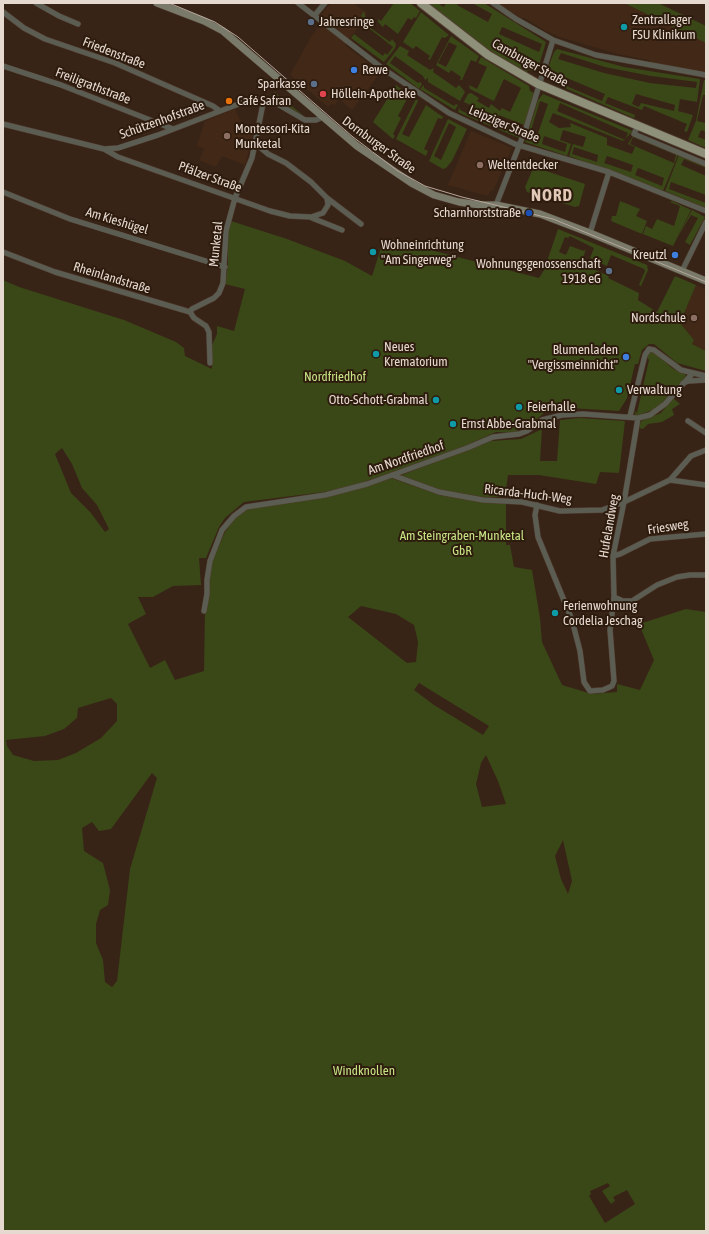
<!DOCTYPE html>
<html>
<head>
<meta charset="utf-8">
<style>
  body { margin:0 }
  #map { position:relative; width:709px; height:1234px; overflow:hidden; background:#382417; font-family:"Asap Condensed",sans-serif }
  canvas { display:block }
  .frame { position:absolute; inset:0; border:4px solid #e6d9d0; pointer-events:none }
</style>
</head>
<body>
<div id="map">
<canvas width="709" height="1234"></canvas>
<div class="frame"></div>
</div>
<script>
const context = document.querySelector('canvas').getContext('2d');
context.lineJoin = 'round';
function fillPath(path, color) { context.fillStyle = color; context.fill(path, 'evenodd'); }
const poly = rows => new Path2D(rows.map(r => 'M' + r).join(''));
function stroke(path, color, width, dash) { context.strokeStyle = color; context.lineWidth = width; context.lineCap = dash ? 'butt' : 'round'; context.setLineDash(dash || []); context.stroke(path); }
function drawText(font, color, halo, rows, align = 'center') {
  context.font = font + ' "Asap Condensed",sans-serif'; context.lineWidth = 4; context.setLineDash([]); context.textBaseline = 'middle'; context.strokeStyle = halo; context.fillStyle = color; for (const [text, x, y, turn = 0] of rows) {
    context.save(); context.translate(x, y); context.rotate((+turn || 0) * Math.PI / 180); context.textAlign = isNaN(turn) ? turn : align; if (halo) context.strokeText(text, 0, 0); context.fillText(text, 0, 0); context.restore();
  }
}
const built = poly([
  [331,3,353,3,366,12,366,16,345,45,380,73,352,110,339,99,334,105,332,103,328,107,290,75,311,37,325,18,321,15],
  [498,3,624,3,706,43,706,73,653,64,649,60,618,54,560,37,546,31,525,18,521,18],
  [235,109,244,129,254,131,245,165,222,156,216,167,199,160,204,149,197,145,205,121],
  [471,131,512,148,493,191,491,190,488,196,448,185],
  [696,285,706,289,706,351,692,344,694,340,680,323]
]);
const green = poly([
  [394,3,410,3,420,11,416,18,414,17,412,20,408,18,398,34,385,24,383,27,378,22,378,19,381,21],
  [426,3,441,3,440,5,444,7,446,3,458,3,457,5,488,22,492,14,472,3,484,3,546,42,538,69,533,71,528,70,527,72,495,54,461,31],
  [502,27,542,44,539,52,499,34],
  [624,3,658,3,700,23,706,26,706,43],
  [364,11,366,20,364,23,390,42,392,39,396,44,395,48,384,62,351,38,354,34,383,56,385,53,387,55,393,47,361,22,363,18,361,16],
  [421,12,449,35,445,38,442,37,430,60,428,59,430,56,416,46,413,49,403,42],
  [451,36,479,56,476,62,471,60,462,80,460,80,461,77,451,70,449,73,436,65],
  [449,42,457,46,446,67,438,63],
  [400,46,409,51,407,55,430,70,434,68,431,73,434,68,433,72,456,88,459,85,462,88,465,92,460,101,428,82,428,78,425,80,423,76,395,56,390,63,418,83,420,82,422,84,419,89,386,64],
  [557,49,624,67,700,79,697,102,680,99,678,111,693,115,687,132,684,131,687,124,644,106,642,110,608,97,605,103,635,115,634,118,549,81,547,77,548,68,554,52],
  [561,53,605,67,651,76,697,82,696,88,650,83,604,73,558,59],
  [555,73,605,94,602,101,552,80],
  [636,94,675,105,674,111,641,103,639,107,632,104],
  [481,57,529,86,530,91,534,93,524,125,499,115,497,118,464,102,463,103,468,94,471,93,479,98,477,101,489,108,491,104,500,111,502,108,510,112,521,88,504,79,494,101,470,89,469,85,477,89,487,67,478,63],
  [704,80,706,80,706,95,703,95,697,121,705,123,706,120,706,132,701,130,698,137,706,140,706,148,688,140,696,121],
  [396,85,412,97,408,97,398,116,401,118,393,134,395,136,393,139,373,122],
  [424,85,424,88,454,106,456,104,458,105,455,110,420,89],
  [275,92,279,96,304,116,270,96],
  [543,94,633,131,623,141,553,113,549,122,559,128,571,127,570,123,607,138,607,145,632,154,635,147,628,144,633,136,678,155,663,191,569,156,573,144,583,147,586,137,563,130,560,140,571,144,567,156,525,142,538,100],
  [540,101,548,104,535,142,528,140],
  [560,103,628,133,625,140,557,111],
  [544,136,567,144,565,152,542,144],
  [633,137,676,155,674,163,630,144],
  [574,147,598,155,597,162,572,154],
  [607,156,633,165,631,172,604,163],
  [638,168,664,178,662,186,635,175],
  [416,99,418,101,402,134,409,137,426,105,443,117,442,119,438,118,424,149,428,151,426,156,396,139],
  [460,107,460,110,493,126,495,123,507,129,508,127,514,130,516,125,523,128,519,138,464,115,458,112],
  [448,119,467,129,452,161,446,168,443,169,429,161],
  [449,123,456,127,441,160,434,156],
  [679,155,706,166,706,168,684,159,681,165,706,176,706,195,671,182,669,189,706,203,706,208,665,191],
  [537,168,585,184,579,206,575,207,527,192,525,187,532,171],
  [620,201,640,209,636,216,647,221,642,234,611,221,612,216,616,216],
  [672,201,691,210,673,246,643,234,646,226,652,229,657,219,674,226,680,206,670,202],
  [692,210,705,217,690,245,685,242,698,218,691,215,677,238],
  [231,221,287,239,345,261,372,276,384,238,539,278,544,270,558,229,647,265,648,270,641,286,639,285,645,271,644,269,611,255,607,266,590,258,594,248,570,236,568,238,565,237,559,252,566,255,570,246,584,251,586,249,581,264,609,276,608,278,639,293,638,300,657,312,675,276,696,285,680,323,694,340,692,344,706,351,706,371,677,363,654,344,649,344,642,350,638,364,635,364,627,398,619,411,570,408,544,413,527,427,512,433,496,432,465,446,358,484,324,492,244,502,225,518,219,527,206,558,199,558,201,585,173,586,153,597,138,597,146,614,128,624,150,668,165,660,175,680,204,671,205,611,211,563,225,532,235,518,247,509,326,497,391,478,440,495,506,504,506,545,510,545,514,567,532,570,540,618,542,642,562,685,592,694,617,692,617,684,640,690,654,660,639,624,686,609,706,612,706,1231,3,1231,3,280,19,287,124,320,176,342,184,348,185,356,212,369,212,345,217,334,217,326,234,331,245,289,225,284,228,265,228,230],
  [62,448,72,464,82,488,97,505,109,529,105,532,91,513,71,493,55,454],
  [361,606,396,614,414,625,418,642,416,662,407,663,348,617],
  [419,683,489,726,483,735,434,705,414,690],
  [111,698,117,704,117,721,101,738,76,753,58,760,34,761,13,755,7,746,6,740,45,736,64,729,77,718,78,708],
  [486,755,498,781,506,804,482,807,476,784,481,763],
  [152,773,157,778,130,869,117,981,112,987,105,982,103,960,96,943,96,924,100,910,108,905,110,890,103,863,84,851,82,828,92,822,99,831,111,829],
  [563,840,572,881,568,894,561,879,555,856],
  [608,1183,610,1186,602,1191,611,1204,615,1201,613,1197,627,1190,635,1204,605,1223,589,1196,591,1194,590,1191],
  [650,351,654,352,672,368,685,374,686,376,662,404,653,410,636,416,634,410,637,413,649,360,646,355],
  [673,398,680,404,672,409,674,415,662,422,648,424,643,429,639,428,641,421,661,413],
  [579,418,625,421,619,473,600,472,596,484,539,475,508,475,505,497,484,497,441,490,399,476,491,441,521,439,542,429,540,461,557,461,560,420]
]);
const street = poly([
  [36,3,59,16,78,24],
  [298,3,382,68,449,113,515,144,609,172,706,211],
  [493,3,516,19,553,40,596,55,706,75],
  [3,12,24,28,45,39,115,63,213,106,220,111],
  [315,15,325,3],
  [3,66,61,85,173,129],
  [3,124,104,149,118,148,158,135,249,100,264,99,274,102,305,120,316,120,323,117],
  [638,125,634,134,706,164],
  [255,143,268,154,286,163,311,182,327,198,361,224],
  [104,149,118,157,270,211,290,216,311,217,323,213,328,205,327,198],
  [3,192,70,219,225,267],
  [496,205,526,128,553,40],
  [312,218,342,230],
  [590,233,609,172],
  [3,252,55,272,190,312],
  [682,271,706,222],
  [190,312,192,309,214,298,219,293,223,283,226,231,235,198,252,158,264,99],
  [190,312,194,318,206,326,209,332,210,363],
  [683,383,689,381,706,380],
  [630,416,645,355,649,349,654,350,681,370,706,376],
  [688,421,706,433],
  [392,475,439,492,483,500,522,502,560,511,602,510,624,502,670,480,706,485],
  [670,480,691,456,706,450],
  [537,505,535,515,538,537,572,620,580,651,584,682,590,691,603,690,612,686,614,681,610,630,614,597,613,556,624,502,638,418],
  [613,556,620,554,650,539,706,534],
  [614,597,623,601,632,601,657,585,677,577,690,575,706,575],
  [204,611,207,594,207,580,210,561,222,530,234,516,246,507,325,495,367,484,467,448,493,437,519,434,527,431,542,420,562,415,583,414,638,418,650,415,665,404,692,374]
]);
const secondary = poly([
  [157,3,204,21,223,31,357,146,413,184,434,195,459,202,480,205,496,205,540,214,590,233,706,281]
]);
const primary = poly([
  [421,3,488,55,538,84,706,154]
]);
const tram = poly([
  [169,3,215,22,238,37,353,137,398,171,425,186,462,197,553,219,706,282]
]);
const markers = [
  [311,22,4,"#5c6f8a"],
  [624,27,4,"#0f9aa8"],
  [354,70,4,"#3f7fe0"],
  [314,84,4,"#5c6f8a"],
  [323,94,4,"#e0444e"],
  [229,101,4,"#e8710a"],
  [227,136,4,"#8d6e63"],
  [480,165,4,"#8d6e63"],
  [529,213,4,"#1a4fb4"],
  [373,252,4,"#0f9aa8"],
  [675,255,4,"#3f7fe0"],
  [609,271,4,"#5c6f8a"],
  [694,318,4,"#8d6e63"],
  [376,354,4,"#0f9aa8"],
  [626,357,4,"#3f7fe0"],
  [619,390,4,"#0f9aa8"],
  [436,400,4,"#0f9aa8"],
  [519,407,4,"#0f9aa8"],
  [453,424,4,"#0f9aa8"],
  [555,613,4,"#0f9aa8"]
];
const poiNames = [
  ["Zentrallager",632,20],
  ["FSU Klinikum",632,35],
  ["Jahresringe",319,22],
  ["Rewe",362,70],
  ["Sparkasse",306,84,"right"],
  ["Höllein-Apotheke",331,94],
  ["Café Safran",237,101],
  ["Montessori-Kita",235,129],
  ["Munketal",235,144],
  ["Weltentdecker",488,165],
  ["Scharnhorststraße",521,213,"right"],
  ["Wohneinrichtung",381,245],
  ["\"Am Singerweg\"",381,260],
  ["Kreutzl",667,255,"right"],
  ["Wohnungsgenossenschaft",601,264,"right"],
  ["1918 eG",601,279,"right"],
  ["Nordschule",686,318,"right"],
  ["Neues",384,347],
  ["Krematorium",384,362],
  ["Blumenladen",618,350,"right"],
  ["\"Vergissmeinnicht\"",618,365,"right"],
  ["Verwaltung",627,390],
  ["Otto-Schott-Grabmal",428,400,"right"],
  ["Feierhalle",527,407],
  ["Ernst Abbe-Grabmal",461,424],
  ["Ferienwohnung",563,606],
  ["Cordelia Jeschag",563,621]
];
const streetNames = [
  ["Friedenstraße",114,53,21],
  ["Camburger Straße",530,63,29],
  ["Freiligrathstraße",93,86,21],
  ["Schützenhofstraße",162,120,-20],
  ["Leipziger Straße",504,124,23],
  ["Dornburger Straße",379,145,36],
  ["Pfälzer Straße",210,177,20],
  ["Am Kieshügel",117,221,17],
  ["Munketal",216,244,-84],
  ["Rheinlandstraße",112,278,17],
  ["Am Nordfriedhof",406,458,-19],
  ["Ricarda-Huch-Weg",528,494,7],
  ["Hufelandweg",609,526,-80],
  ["Friesweg",668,527,-9]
];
const parkNames = [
  ["Nordfriedhof",335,377],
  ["Am Steingraben-Munketal",462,536],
  ["GbR",462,551],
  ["Windknollen",364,1071]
];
const districtNames = [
  ["NORD",552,196]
];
fillPath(built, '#422917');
fillPath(green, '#3a4717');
stroke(street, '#544135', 6);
stroke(secondary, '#544135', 8);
stroke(primary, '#544135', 10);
stroke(street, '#5c5d52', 5);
stroke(secondary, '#797a69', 7);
stroke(primary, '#8e907a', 8);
stroke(tram, '#b6a79c', 1);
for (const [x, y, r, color] of markers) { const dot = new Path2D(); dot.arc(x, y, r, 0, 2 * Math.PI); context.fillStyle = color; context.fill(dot); stroke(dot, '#2d1b0d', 1.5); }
drawText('13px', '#e6d9d0', '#2d1b0d', poiNames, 'left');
drawText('13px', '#e6d9d0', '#2d1b0d', streetNames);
drawText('13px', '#c7e485', '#2d1b0d', parkNames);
context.letterSpacing = '1px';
drawText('bold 17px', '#e2c8b7', '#2d1b0d', districtNames);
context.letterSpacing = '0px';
</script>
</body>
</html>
